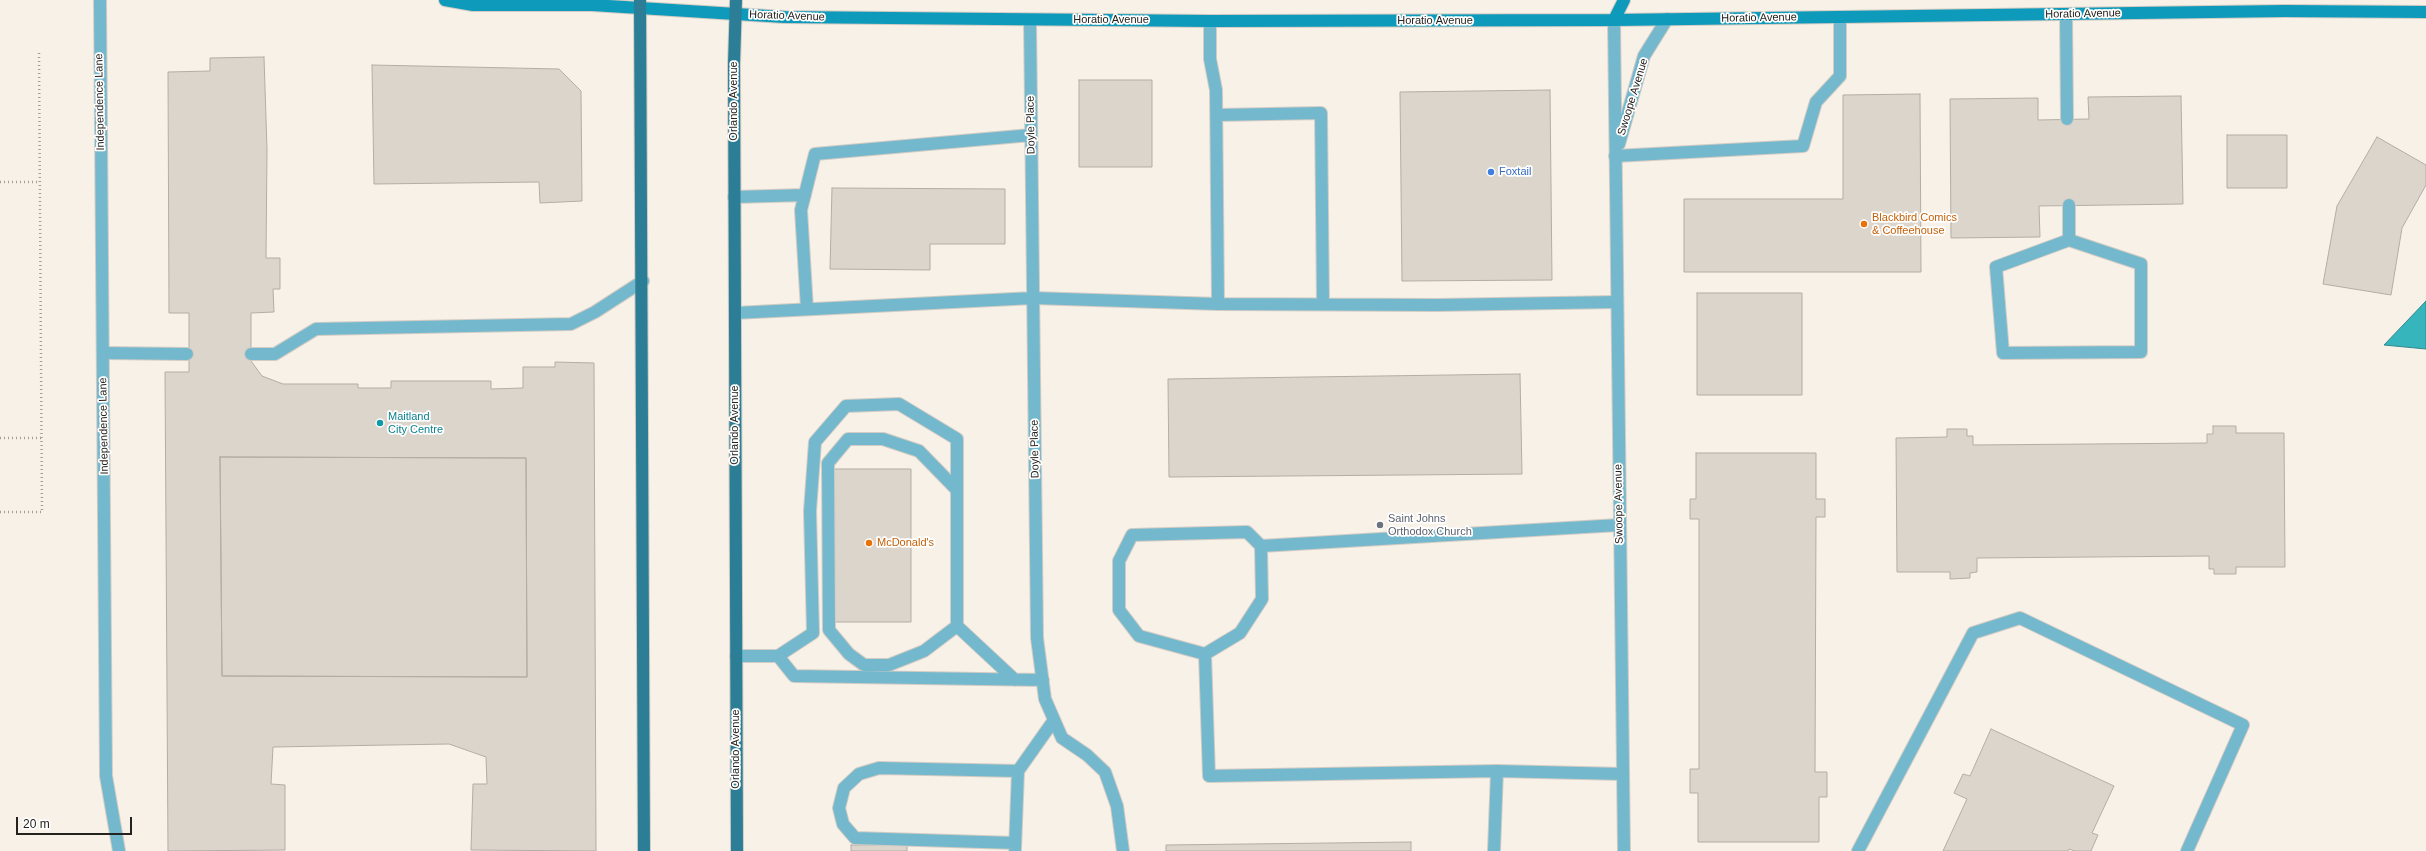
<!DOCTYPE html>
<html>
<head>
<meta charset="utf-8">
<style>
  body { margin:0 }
  #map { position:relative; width:2426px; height:851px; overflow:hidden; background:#f8f1e8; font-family:Helvetica,sans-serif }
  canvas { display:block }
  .scale { position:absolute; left:16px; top:817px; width:116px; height:18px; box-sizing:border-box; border:2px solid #25231f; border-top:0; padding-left:5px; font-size:12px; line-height:14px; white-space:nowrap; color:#25231f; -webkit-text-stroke:3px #fff; paint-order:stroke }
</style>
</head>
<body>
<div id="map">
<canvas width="2426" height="851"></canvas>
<div class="scale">20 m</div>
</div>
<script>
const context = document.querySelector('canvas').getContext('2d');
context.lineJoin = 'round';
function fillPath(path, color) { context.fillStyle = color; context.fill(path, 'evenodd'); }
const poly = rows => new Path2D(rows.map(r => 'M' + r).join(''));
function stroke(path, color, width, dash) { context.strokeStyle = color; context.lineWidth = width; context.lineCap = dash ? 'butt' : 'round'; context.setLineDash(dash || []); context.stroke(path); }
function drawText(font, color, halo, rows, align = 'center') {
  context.font = font + ' Helvetica,sans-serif'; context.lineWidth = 3.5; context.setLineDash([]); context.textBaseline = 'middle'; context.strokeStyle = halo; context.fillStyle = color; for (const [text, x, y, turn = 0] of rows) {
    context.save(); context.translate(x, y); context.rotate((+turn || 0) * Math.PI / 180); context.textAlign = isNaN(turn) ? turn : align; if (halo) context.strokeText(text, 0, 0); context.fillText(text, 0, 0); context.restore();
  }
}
const water = poly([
  [2426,301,2426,349,2384,345,2426,301]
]);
const building = poly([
  [264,57,267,149,266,258,280,258,280,289,273,289,274,312,251,313,251,361,262,376,283,384,358,384,358,388,391,388,391,381,491,381,491,389,523,388,523,367,555,367,555,362,594,363,596,851,471,850,473,784,487,784,486,757,449,744,273,747,271,784,285,785,285,850,168,851,165,372,189,372,189,313,169,313,168,72,210,71,210,58,264,57],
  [220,457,526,458,527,677,222,676,220,457],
  [372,65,559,69,581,91,582,201,540,203,539,182,374,184,372,65],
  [1079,80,1152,80,1152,167,1079,167,1079,80],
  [1550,90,1552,280,1402,281,1400,92,1550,90],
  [1920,94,1921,272,1684,272,1684,199,1843,199,1843,95,1920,94],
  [2181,96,2183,204,2039,206,2040,237,1951,238,1950,99,2038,98,2038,120,2089,119,2088,97,2181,96],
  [2227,135,2287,135,2287,188,2227,188,2227,135],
  [2377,137,2426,165,2426,185,2402,228,2391,295,2323,284,2337,206,2377,137],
  [832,188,1005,189,1005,244,930,244,930,270,830,269,832,188],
  [1697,293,1802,293,1802,395,1697,395,1697,293],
  [1520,374,1522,474,1169,477,1168,379,1520,374],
  [2213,426,2236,426,2236,433,2284,433,2285,567,2236,567,2236,574,2214,574,2214,569,2209,569,2209,556,1977,558,1977,572,1970,573,1970,578,1950,579,1950,572,1897,572,1896,438,1947,437,1947,429,1967,429,1967,436,1973,436,1973,445,2207,443,2207,434,2213,434,2213,426],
  [1696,453,1816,453,1816,499,1825,499,1825,517,1816,517,1815,772,1827,772,1827,797,1819,797,1819,842,1698,842,1698,793,1690,793,1690,769,1699,769,1699,519,1690,519,1690,499,1696,499,1696,453],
  [220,457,526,458,527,677,222,676,220,457],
  [834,469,911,469,911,622,834,622,834,469],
  [1991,729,2114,786,2092,833,2098,835,2091,851,2075,851,2069,849,2068,851,1943,851,1967,799,1954,793,1963,774,1970,776,1991,729],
  [1411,842,1411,851,1166,851,1166,845,1411,842],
  [851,845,907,845,907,851,851,851,851,845]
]);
const path = poly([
  [0,182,40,182],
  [0,438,42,438],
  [0,512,42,512,39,52]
]);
const lane = poly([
  [2066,14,2067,119],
  [1030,20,1037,638,1045,699,1062,738,1087,755,1105,772,1117,806,1123,851],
  [1210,21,1210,59,1216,90,1218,304,1437,305,1617,302],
  [1217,115,1321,113,1323,303],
  [1615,156,1803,146,1816,102,1840,76,1840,17],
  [734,197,805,195],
  [2069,205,2069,240,1996,267,2003,353,2141,352,2141,264,2069,240],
  [807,309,801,210,815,154,1031,135],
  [735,313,1033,298,1218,304],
  [103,353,187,354],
  [251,354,275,354,316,329,571,324,595,312,643,281],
  [957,490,919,451,883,439,848,439,828,463,829,630,849,654,864,665,889,665,924,651,957,626],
  [1261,546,1619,525],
  [1205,654,1139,636,1119,610,1119,561,1132,535,1247,532,1261,546,1262,599,1240,633,1205,654,1209,776,1497,771],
  [736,656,778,656,813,633,810,511,815,442,846,406,899,404,957,439,957,626,1015,680],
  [778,656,794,676,1043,680],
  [1015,843,855,838,843,824,839,808,844,788,859,774,879,768,1018,771],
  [1015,849,1018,771,1054,720],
  [1494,851,1497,771,1623,774],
  [1858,851,1973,633,2020,618,2243,725,2187,851]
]);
const street = poly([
  [100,0,106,776,119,851],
  [1614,20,1624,851],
  [1619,144,1644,56,1667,19]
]);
const secondary = poly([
  [445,0,473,5,592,5,784,17,1210,21,1614,20,2284,11,2426,12],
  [1614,20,1624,0]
]);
const primary = poly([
  [640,0,644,851],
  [736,0,734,64,737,851]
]);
const markers = [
  [1491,172,4,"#3f7fe0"],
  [1864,224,4,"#e8710a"],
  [380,423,4,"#0f9aa8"],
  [1380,525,4,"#6b7280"],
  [869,543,4,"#e8710a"]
];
const streetNames = [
  ["Horatio Avenue",2083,14,-1],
  ["Horatio Avenue",787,16,2],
  ["Horatio Avenue",1759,18,-1],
  ["Horatio Avenue",1111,20],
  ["Horatio Avenue",1435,21],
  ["Swoope Avenue",1633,97,-73],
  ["Orlando Avenue",734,101,-90],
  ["Independence Lane",100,102,-91],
  ["Doyle Place",1031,125,-91],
  ["Orlando Avenue",735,425,-90],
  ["Independence Lane",104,426,-91],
  ["Doyle Place",1035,449,-91],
  ["Swoope Avenue",1619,504,-91],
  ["Orlando Avenue",736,749,-90]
];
const shopNames = [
  ["Foxtail",1499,172]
];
const foodNames = [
  ["Blackbird Comics",1872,218],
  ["& Coffeehouse",1872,231],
  ["McDonald's",877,543]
];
const cultureNames = [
  ["Maitland",388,417],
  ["City Centre",388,430]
];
const worshipNames = [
  ["Saint Johns",1388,519],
  ["Orthodox Church",1388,532]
];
fillPath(water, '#36b5bd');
stroke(water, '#31898e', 1);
fillPath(building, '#dcd5cc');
stroke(building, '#b3ada5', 1);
stroke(lane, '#d2ccc4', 14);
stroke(street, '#d2ccc4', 14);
stroke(secondary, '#d2ccc4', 14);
stroke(primary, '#d2ccc4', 14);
stroke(path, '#a39e97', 2.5, [1, 3]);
stroke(lane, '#74b8cd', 12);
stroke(street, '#74b8cd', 12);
stroke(secondary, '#0e9aba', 12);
stroke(primary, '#2b7e95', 12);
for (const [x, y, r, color] of markers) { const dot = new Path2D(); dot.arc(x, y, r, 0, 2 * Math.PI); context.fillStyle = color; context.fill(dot); stroke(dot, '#fff', 1.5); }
drawText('11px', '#25231f', '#fff', streetNames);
drawText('11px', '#366cbe', '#fff', shopNames, 'left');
drawText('11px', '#c56008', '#fff', foodNames, 'left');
drawText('11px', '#0d838f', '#fff', cultureNames, 'left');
drawText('11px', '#5b616d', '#fff', worshipNames, 'left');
</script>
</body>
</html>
